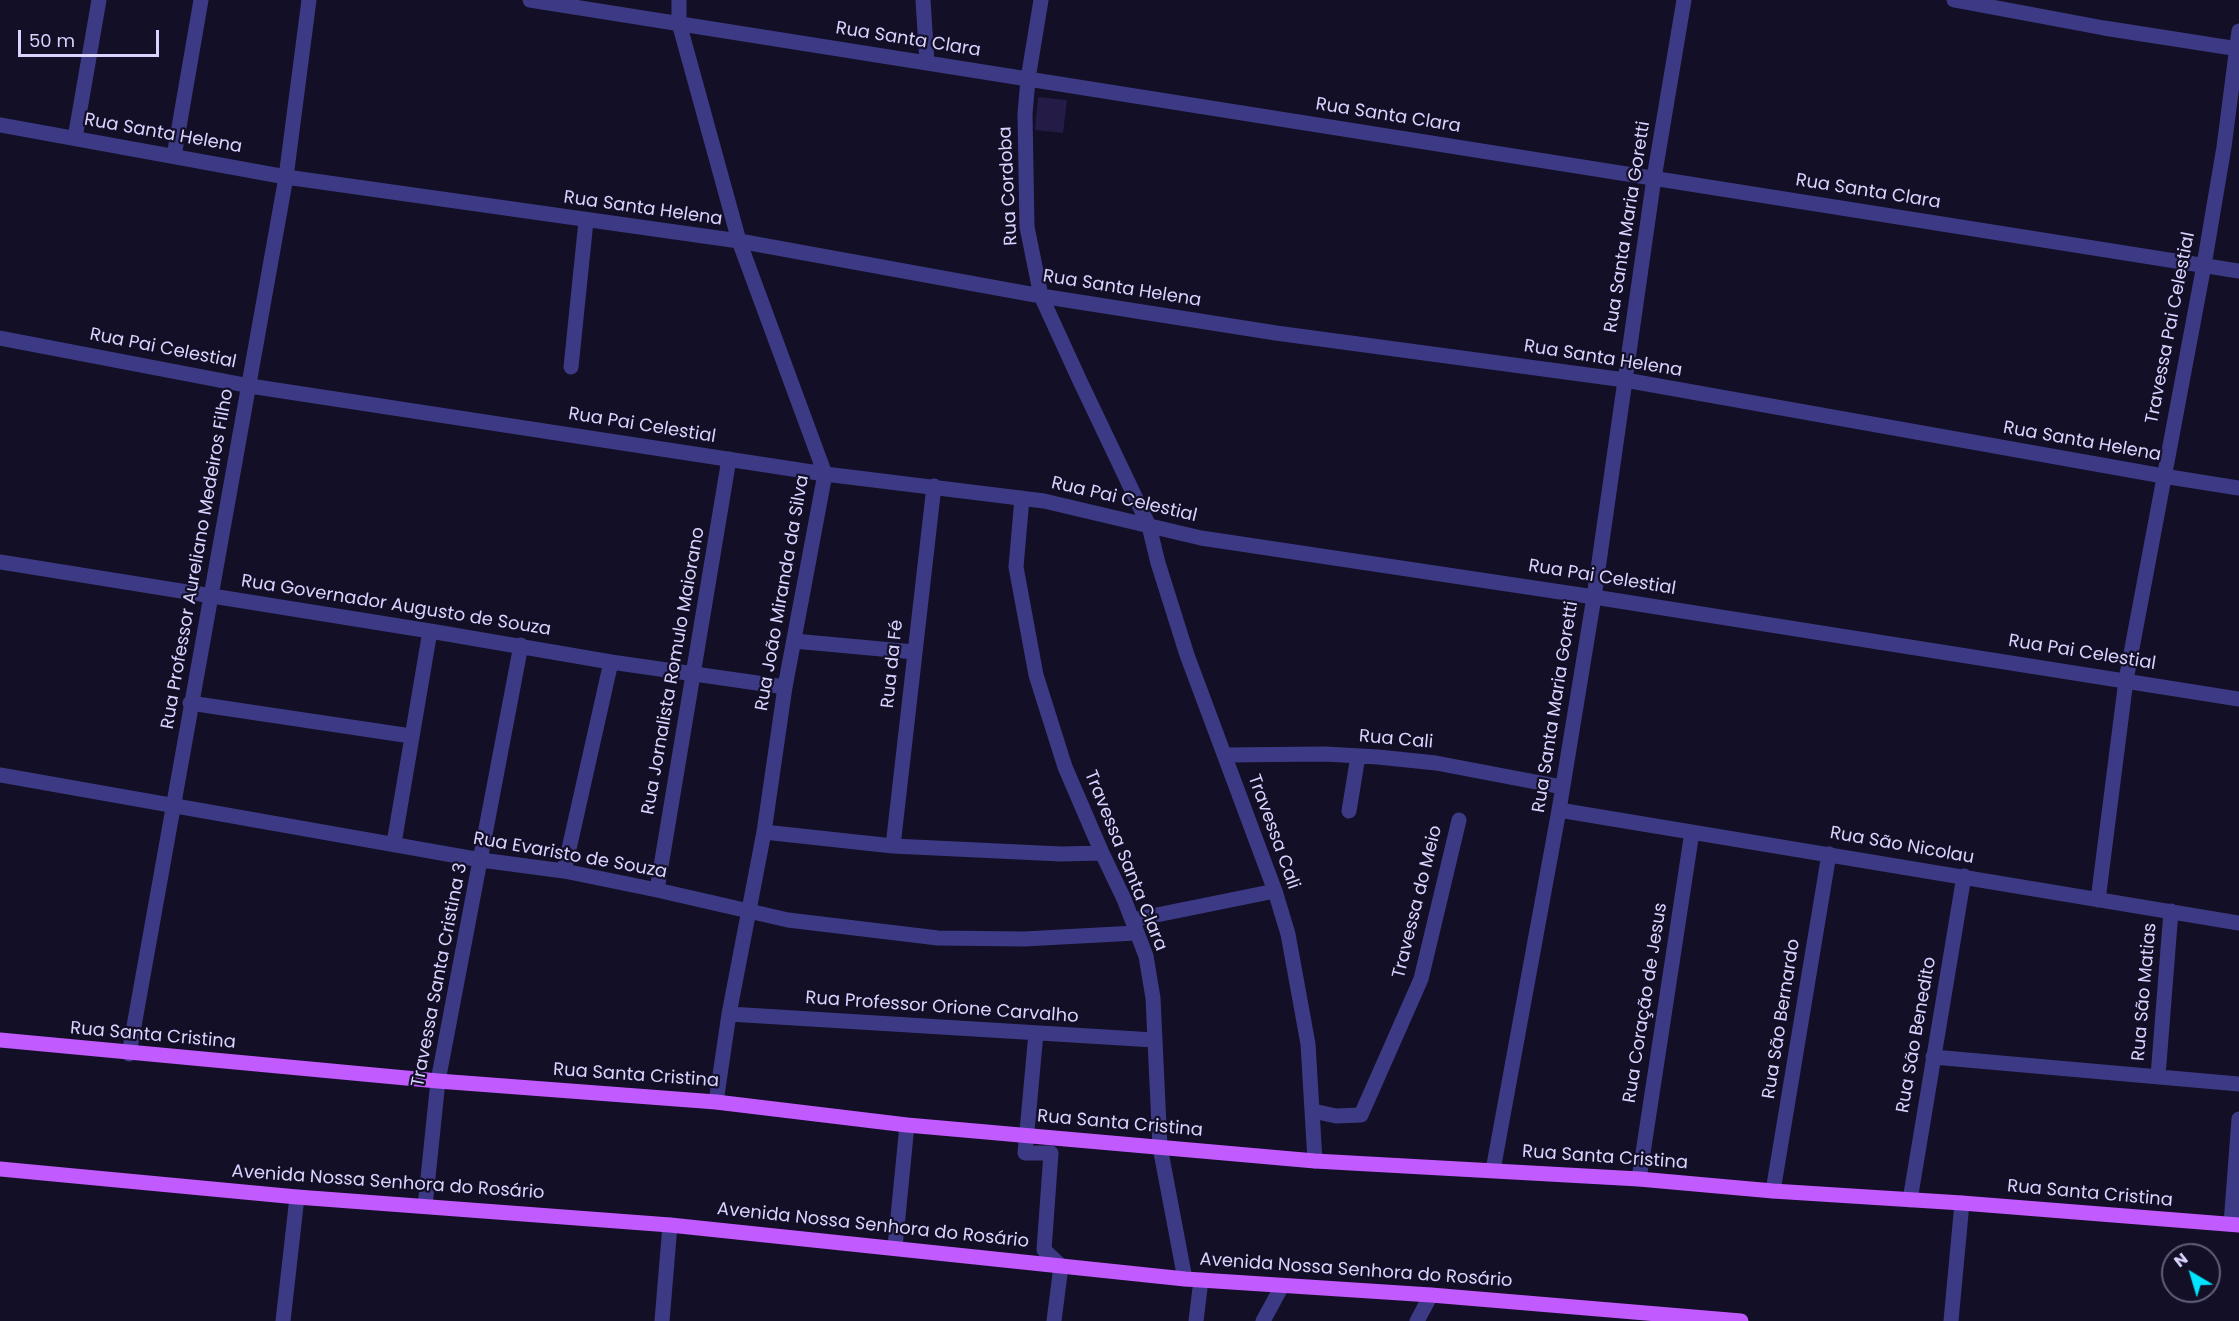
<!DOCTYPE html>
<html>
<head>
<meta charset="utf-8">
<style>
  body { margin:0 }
  #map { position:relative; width:2239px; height:1321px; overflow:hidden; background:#130f26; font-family:Poppins,sans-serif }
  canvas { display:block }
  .north { position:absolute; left:2161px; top:1243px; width:60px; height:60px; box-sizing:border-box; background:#130f26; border:2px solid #625e7d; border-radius:50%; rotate:322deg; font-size:16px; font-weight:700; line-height:24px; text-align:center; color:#d9d4ff }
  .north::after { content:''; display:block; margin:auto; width:21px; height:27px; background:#00e5ff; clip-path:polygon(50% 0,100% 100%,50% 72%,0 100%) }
  .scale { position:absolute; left:18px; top:30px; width:141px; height:27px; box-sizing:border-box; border:3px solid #d9d4ff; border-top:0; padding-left:8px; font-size:18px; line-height:21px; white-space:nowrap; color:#d9d4ff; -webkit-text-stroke:4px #130f26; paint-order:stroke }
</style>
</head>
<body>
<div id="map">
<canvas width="2239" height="1321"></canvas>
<div class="north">N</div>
<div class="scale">50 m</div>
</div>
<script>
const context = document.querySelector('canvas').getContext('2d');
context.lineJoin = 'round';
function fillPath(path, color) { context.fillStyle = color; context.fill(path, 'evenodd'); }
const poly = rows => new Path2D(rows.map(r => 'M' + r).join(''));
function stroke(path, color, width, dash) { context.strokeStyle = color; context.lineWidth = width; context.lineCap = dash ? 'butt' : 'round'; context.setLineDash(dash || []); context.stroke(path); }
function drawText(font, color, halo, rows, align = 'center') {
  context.font = font + ' Poppins,sans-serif'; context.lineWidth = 4.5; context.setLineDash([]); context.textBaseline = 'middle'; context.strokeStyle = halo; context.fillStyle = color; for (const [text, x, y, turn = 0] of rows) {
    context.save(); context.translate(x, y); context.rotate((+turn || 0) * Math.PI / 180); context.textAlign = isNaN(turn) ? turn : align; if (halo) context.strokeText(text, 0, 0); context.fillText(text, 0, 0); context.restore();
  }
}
const building = poly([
  [1038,97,1067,100,1063,133,1035,130]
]);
const minor = poly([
  [530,0,2239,271],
  [679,0,679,23,739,241,825,474,785,687,764,832,729,1014,716,1102],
  [923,0,927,63],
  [1041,0,1028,79,1025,114,1027,227,1041,296,1079,379,1149,526,1158,563,1187,655,1275,891,1288,934,1308,1044,1315,1161],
  [1954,0,2104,28,2239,49],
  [0,125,286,177,739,241,1041,296,1276,333,1625,380,2163,476,2239,488],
  [75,138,99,0],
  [174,156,201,0],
  [0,338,250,386,825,474,1044,501,1201,538,1594,597,2239,699],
  [571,367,586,221],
  [1022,498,1016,567,1036,675,1065,767,1102,853,1124,899,1146,956,1153,998,1160,1147,1185,1279],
  [0,562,430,631,611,662,785,687],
  [794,641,914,652],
  [190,703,411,736],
  [1225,755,1325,754,1378,757,1436,763,1562,787],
  [0,775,481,860,564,871,657,890,788,920,938,938,1024,939,1136,933],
  [1559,810,2239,923],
  [1349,811,1358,756],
  [764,832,893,846,1061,854,1102,853],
  [394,843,430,631],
  [893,846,934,486],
  [564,871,611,662],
  [657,890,729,459],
  [2098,900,2126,680,2204,265,2224,147,2239,31],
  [1132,920,1275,891],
  [729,1014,1154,1040],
  [1036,1033,1025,1153,1051,1153,1044,1250,1061,1266,1054,1321],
  [129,1054,286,177,309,0],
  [1933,1057,2239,1084],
  [2158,1076,2171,911],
  [1313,1111,1336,1116,1361,1115,1421,979,1459,820],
  [1493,1170,1559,810,1594,597,1654,178,1684,0],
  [1639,1179,1692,832],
  [1773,1191,1829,854],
  [1910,1200,1964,876],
  [425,1206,438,1081,521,645],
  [2231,1224,2239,1119],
  [895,1247,907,1125],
  [283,1321,297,1197],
  [662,1321,670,1225],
  [1196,1321,1201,1280],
  [1263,1321,1282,1286],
  [1417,1321,1431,1295],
  [1951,1321,1962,1203]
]);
const major = poly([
  [0,1040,438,1081,716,1102,907,1125,1315,1161,1639,1179,1773,1191,1962,1203,2239,1225],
  [0,1169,297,1197,670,1225,1185,1279,1431,1295,1741,1321]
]);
const streetNames = [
  ["Rua Santa Clara",908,40,9],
  ["Rua Santa Clara",1388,116,9],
  ["Rua Santa Helena",163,134,10],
  ["Rua Cordoba",1009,186,-93],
  ["Rua Santa Clara",1868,192,9],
  ["Rua Santa Helena",643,209,8],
  ["Rua Santa Maria Goretti",1628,227,-81],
  ["Rua Santa Helena",1122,289,9],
  ["Travessa Pai Celestial",2171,328,-79],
  ["Rua Pai Celestial",163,349,11],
  ["Rua Santa Helena",1603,359,9],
  ["Rua Pai Celestial",642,426,9],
  ["Rua Santa Helena",2082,442,10],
  ["Rua Pai Celestial",1124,500,13],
  ["Rua Professor Aureliano Medeiros Filho",198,559,-80],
  ["Rua Pai Celestial",1602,578,9],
  ["Rua João Miranda da Silva",783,593,-80],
  ["Rua Governador Augusto de Souza",396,606,9],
  ["Rua Pai Celestial",2082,653,9],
  ["Rua da Fé",893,664,-84],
  ["Rua Jornalista Romulo Maiorano",674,671,-80],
  ["Rua Santa Maria Goretti",1556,707,-81],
  ["Rua Cali",1396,740,5],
  ["Travessa Cali",1273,832,70],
  ["Rua São Nicolau",1902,846,10],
  ["Rua Evaristo de Souza",570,856,10],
  ["Travessa Santa Clara",1125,861,68],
  ["Travessa do Meio",1418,902,-76],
  ["Travessa Santa Cristina 3",440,975,-79],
  ["Rua São Matias",2145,992,-85],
  ["Rua Coração de Jesus",1646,1003,-81],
  ["Rua Professor Orione Carvalho",942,1008,4],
  ["Rua São Bernardo",1782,1019,-81],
  ["Rua São Benedito",1917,1035,-80],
  ["Rua Santa Cristina",153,1036,5],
  ["Rua Santa Cristina",636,1076,4],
  ["Rua Santa Cristina",1120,1124,5],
  ["Rua Santa Cristina",1605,1158,4],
  ["Avenida Nossa Senhora do Rosário",388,1183,4],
  ["Rua Santa Cristina",2090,1194,5],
  ["Avenida Nossa Senhora do Rosário",873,1226,6],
  ["Avenida Nossa Senhora do Rosário",1356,1271,4]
];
fillPath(building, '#241b47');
stroke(minor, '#3d3a85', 15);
stroke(major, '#c25bff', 15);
drawText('18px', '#d9d4ff', '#130f26', streetNames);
</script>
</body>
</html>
